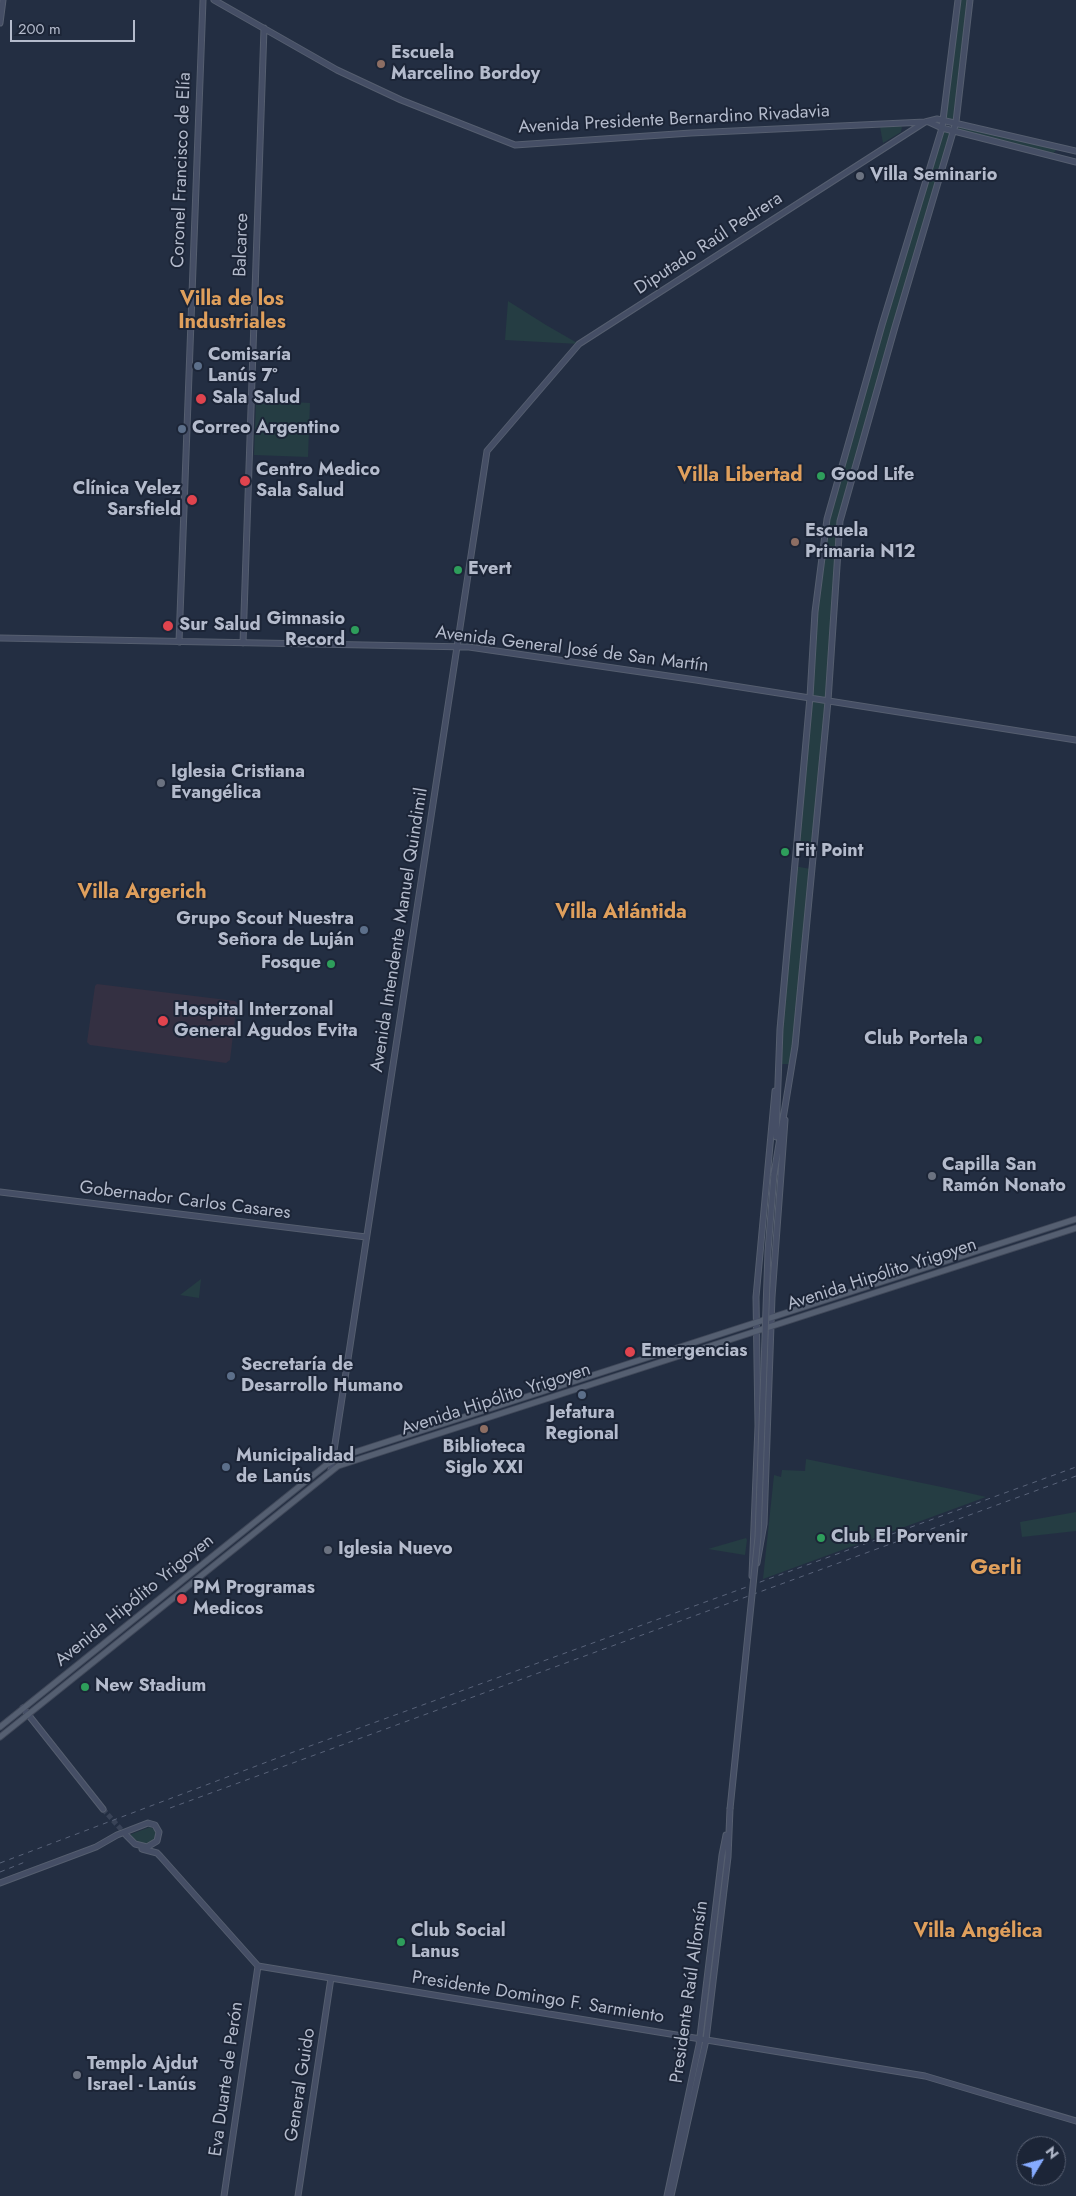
<!DOCTYPE html>
<html>
<head>
<meta charset="utf-8">
<style>
  body { margin:0 }
  #map { position:relative; width:1076px; height:2196px; overflow:hidden; background:#232e42; font-family:Jost,sans-serif }
  canvas { display:block }
  .north { position:absolute; left:1016px; top:2136px; width:50px; height:50px; box-sizing:border-box; background:#1c2537; border:1px solid #596173; border-radius:50%; rotate:53deg; font-size:14px; font-weight:700; line-height:20px; text-align:center; color:#b4bbcc }
  .north::after { content:''; display:block; margin:auto; width:18px; height:22px; background:#86abff; clip-path:polygon(50% 0,100% 100%,50% 72%,0 100%) }
  .scale { position:absolute; left:10px; top:20px; width:125px; height:22px; box-sizing:border-box; border:2px solid #b4bbcc; border-top:0; padding-left:6px; font-size:15px; line-height:18px; white-space:nowrap; color:#b4bbcc; -webkit-text-stroke:4px #1c2537; paint-order:stroke }
</style>
</head>
<body>
<div id="map">
<canvas width="1076" height="2196"></canvas>
<div class="north">N</div>
<div class="scale">200 m</div>
</div>
<script>
const context = document.querySelector('canvas').getContext('2d');
context.lineJoin = 'round';
function fillPath(path, color) { context.fillStyle = color; context.fill(path, 'evenodd'); }
const poly = rows => new Path2D(rows.map(r => 'M' + r).join(''));
function stroke(path, color, width, dash) { context.strokeStyle = color; context.lineWidth = width; context.lineCap = dash ? 'butt' : 'round'; context.setLineDash(dash || []); context.stroke(path); }
function drawText(font, color, halo, rows, align = 'center') {
  context.font = font + ' Jost,sans-serif'; context.lineWidth = 4; context.setLineDash([]); context.textBaseline = 'middle'; context.strokeStyle = halo; context.fillStyle = color; for (const [text, x, y, turn = 0] of rows) {
    context.save(); context.translate(x, y); context.rotate((+turn || 0) * Math.PI / 180); context.textAlign = isNaN(turn) ? turn : align; if (halo) context.strokeText(text, 0, 0); context.fillText(text, 0, 0); context.restore();
  }
}
const medical = poly([
  [97,984,235,1001,237,1003,230,1060,226,1063,90,1045,87,1042,95,986]
]);
const green = poly([
  [958,0,970,0,956,122,944,120],
  [898,125,902,127,901,132,883,143,880,127],
  [958,126,1054,148,1056,151,1052,154,959,131],
  [942,128,954,132,840,521,831,660,813,847,797,846,815,612,827,519],
  [508,301,546,325,579,344,505,340],
  [256,400,310,403,308,457,254,455],
  [794,866,811,869,791,1064,778,1064],
  [201,1279,199,1298,180,1295],
  [806,1459,956,1490,986,1497,763,1579,774,1475,781,1477,782,1470,805,1471],
  [1076,1512,1076,1531,1022,1537,1020,1522],
  [746,1538,747,1540,745,1555,708,1549],
  [150,1827,155,1830,156,1835,154,1841,146,1845,139,1842,129,1835]
]);
const secondaryTunnel = poly([
  [103,1809,126,1835]
]);
const secondary = poly([
  [214,0,337,70,401,100,515,145,691,133,925,122,937,119,1076,151],
  [0,23,3,0],
  [929,122,942,128,1076,162],
  [0,638,469,647,696,680,1076,740],
  [179,642,203,0],
  [243,643,264,28],
  [776,1137,780,1029,810,697,815,612,827,519,882,325,942,128,958,0],
  [774,1174,795,1046,828,701,840,521,895,327,956,122,970,0],
  [0,1192,366,1237],
  [331,1470,487,451,579,344,925,122],
  [757,1563,764,1524,772,1297,785,1120],
  [752,1576,758,1426,756,1297,775,1091],
  [23,1708,103,1809],
  [142,1849,157,1853,160,1856,258,1966],
  [0,1883,96,1847,117,1835,148,1823,155,1825,159,1832,157,1841,147,1847,135,1844,126,1835],
  [258,1966,925,2076,1076,2121],
  [224,2196,258,1966],
  [298,2196,331,1978],
  [667,2196,699,2045,722,1855,726,1835],
  [671,2196,706,2040,728,1857,730,1809]
]);
const primary = poly([
  [0,1727,326,1465,343,1456,1076,1219],
  [0,1737,338,1466,1076,1228]
]);
const rail = poly([
  [170,1808,1076,1476],
  [0,1863,288,1754,1076,1467],
  [0,1872,25,1862]
]);
const secondaryBridge = poly([
  [730,1809,758,1537,768,1251,774,1174]
]);
const markers = [
  [381,64,5,"#8d6e63"],
  [860,176,5,"#6b7280"],
  [198,366,5,"#5c6f8a"],
  [201,399,6,"#e0444e"],
  [182,429,5,"#5c6f8a"],
  [821,476,5,"#2e9e5b"],
  [245,481,6,"#e0444e"],
  [192,500,6,"#e0444e"],
  [795,542,5,"#8d6e63"],
  [458,570,5,"#2e9e5b"],
  [168,626,6,"#e0444e"],
  [355,630,5,"#2e9e5b"],
  [161,783,5,"#6b7280"],
  [785,852,5,"#2e9e5b"],
  [364,930,5,"#5c6f8a"],
  [331,964,5,"#2e9e5b"],
  [163,1021,6,"#e0444e"],
  [978,1040,5,"#2e9e5b"],
  [932,1176,5,"#6b7280"],
  [630,1352,6,"#e0444e"],
  [231,1376,5,"#5c6f8a"],
  [582,1395,5,"#5c6f8a"],
  [484,1429,5,"#8d6e63"],
  [226,1467,5,"#5c6f8a"],
  [821,1538,5,"#2e9e5b"],
  [328,1550,5,"#6b7280"],
  [182,1599,6,"#e0444e"],
  [85,1687,5,"#2e9e5b"],
  [401,1942,5,"#2e9e5b"],
  [77,2075,5,"#6b7280"]
];
const poiNames = [
  ["Escuela",391,54],
  ["Marcelino Bordoy",391,75],
  ["Villa Seminario",870,176],
  ["Comisaría",208,356],
  ["Lanús 7°",208,377],
  ["Sala Salud",212,399],
  ["Correo Argentino",192,429],
  ["Centro Medico",256,471],
  ["Sala Salud",256,492],
  ["Good Life",831,476],
  ["Clínica Velez",181,490,"right"],
  ["Sarsfield",181,511,"right"],
  ["Escuela",805,532],
  ["Primaria N12",805,553],
  ["Evert",468,570],
  ["Gimnasio",345,620,"right"],
  ["Record",345,641,"right"],
  ["Sur Salud",179,626],
  ["Iglesia Cristiana",171,773],
  ["Evangélica",171,794],
  ["Fit Point",795,852],
  ["Grupo Scout Nuestra",354,920,"right"],
  ["Señora de Luján",354,941,"right"],
  ["Fosque",321,964,"right"],
  ["Hospital Interzonal",174,1011],
  ["General Agudos Evita",174,1032],
  ["Club Portela",968,1040,"right"],
  ["Capilla San",942,1166],
  ["Ramón Nonato",942,1187],
  ["Emergencias",641,1352],
  ["Secretaría de",241,1366],
  ["Desarrollo Humano",241,1387],
  ["Jefatura",582,1414,"center"],
  ["Regional",582,1435,"center"],
  ["Biblioteca",484,1448,"center"],
  ["Siglo XXI",484,1469,"center"],
  ["Municipalidad",236,1457],
  ["de Lanús",236,1478],
  ["Club El Porvenir",831,1538],
  ["Iglesia Nuevo",338,1550],
  ["PM Programas",193,1589],
  ["Medicos",193,1610],
  ["New Stadium",95,1687],
  ["Club Social",411,1932],
  ["Lanus",411,1953],
  ["Templo Ajdut",87,2065],
  ["Israel - Lanús",87,2086]
];
const streetNames = [
  ["Avenida Presidente Bernardino Rivadavia",674,120,-3],
  ["Coronel Francisco de Elía",182,170,-88],
  ["Diputado Raúl Pedrera",709,244,-33],
  ["Balcarce",242,245,-88],
  ["Avenida General José de San Martín",572,650,7],
  ["Avenida Intendente Manuel Quindimil",400,930,-81],
  ["Gobernador Carlos Casares",185,1201,7],
  ["Avenida Hipólito Yrigoyen",882,1275,-18],
  ["Avenida Hipólito Yrigoyen",496,1400,-18],
  ["Avenida Hipólito Yrigoyen",135,1601,-39],
  ["Presidente Raúl Alfonsín",690,1992,-82],
  ["Presidente Domingo F. Sarmiento",538,1998,9],
  ["Eva Duarte de Perón",227,2079,-82],
  ["General Guido",301,2085,-81]
];
const quarterNames = [
  ["Villa de los",232,300],
  ["Industriales",232,323],
  ["Villa Libertad",740,476],
  ["Villa Argerich",142,893],
  ["Villa Atlántida",621,913],
  ["Villa Angélica",978,1932]
];
const districtNames = [
  ["Gerli",996,1569]
];
fillPath(medical, '#343042');
fillPath(green, '#253d43');
stroke(secondaryTunnel, '#394357', 5, [5, 2.5]);
stroke(secondary, '#555e6f', 7);
stroke(primary, '#41495a', 7);
stroke(secondary, '#454e65', 5);
stroke(primary, '#555f71', 5);
stroke(rail, '#596379', 1, [5, 5]);
stroke(secondaryBridge, '#555e6f', 7, []);
stroke(secondaryBridge, '#454e65', 5);
for (const [x, y, r, color] of markers) { const dot = new Path2D(); dot.arc(x, y, r, 0, 2 * Math.PI); context.fillStyle = color; context.fill(dot); stroke(dot, '#1c2537', 2); }
drawText('bold 18px', '#b4bbcc', '#1c2537', poiNames, 'left');
drawText('18px', '#b4bbcc', '#1c2537', streetNames);
drawText('bold 20px', '#df9f5c', '#1c2537', quarterNames);
drawText('bold 22px', '#df9f5c', '#1c2537', districtNames);
</script>
</body>
</html>
